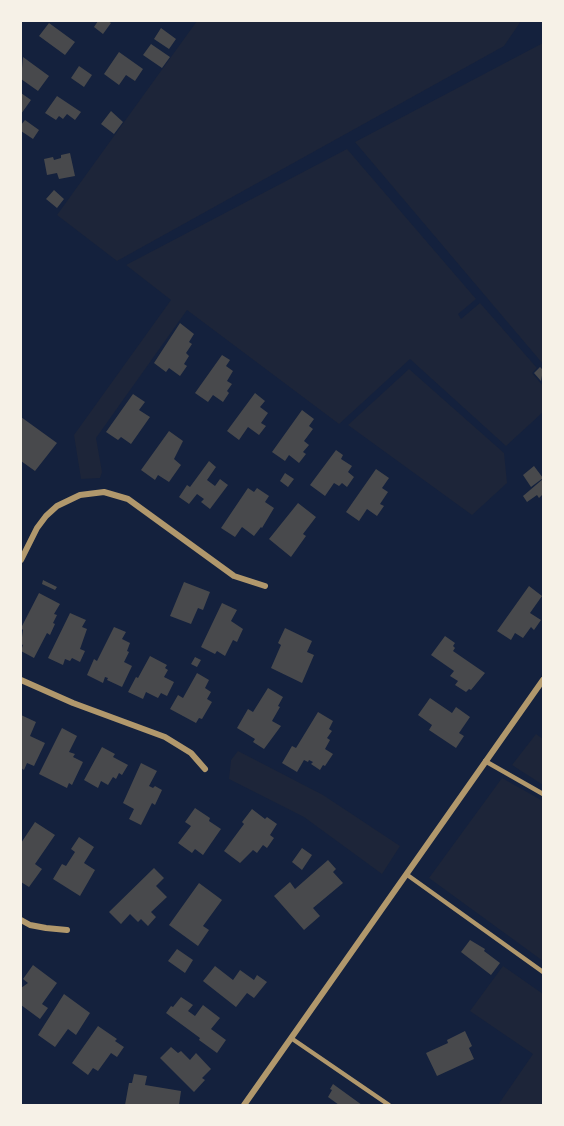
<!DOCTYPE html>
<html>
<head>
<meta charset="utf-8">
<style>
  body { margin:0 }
  #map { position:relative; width:564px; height:1126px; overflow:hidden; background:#14213d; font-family:"Varela Round",sans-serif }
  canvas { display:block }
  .frame { position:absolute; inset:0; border:22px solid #f6f1e7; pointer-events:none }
</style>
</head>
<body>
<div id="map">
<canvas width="564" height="1126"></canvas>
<div class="frame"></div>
</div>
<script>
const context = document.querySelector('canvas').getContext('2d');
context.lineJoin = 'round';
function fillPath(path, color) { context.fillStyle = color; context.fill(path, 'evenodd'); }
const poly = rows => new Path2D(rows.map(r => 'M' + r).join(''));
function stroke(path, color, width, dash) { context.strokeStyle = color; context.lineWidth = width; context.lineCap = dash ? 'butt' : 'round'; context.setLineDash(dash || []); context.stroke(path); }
const green = poly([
  [197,21,521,21,504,46,117,261,57,215],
  [543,43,543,364,355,142],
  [347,149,476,299,458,314,461,319,480,303,537,368,532,373,543,386,543,412,506,446,410,359,339,424,187,310,96,438,102,472,100,478,81,479,74,435,171,300,126,265],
  [409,369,504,453,507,483,472,515,348,425],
  [536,734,543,739,543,785,512,765],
  [238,751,323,795,400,846,382,874,304,817,229,779,231,760],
  [502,778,543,801,543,961,429,878],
  [503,966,543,994,543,1105,498,1105,533,1054,470,1011]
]);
const building = poly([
  [98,21,108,21,111,23,103,34,94,27],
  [49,23,75,42,65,55,39,36],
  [161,28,176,39,169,49,154,39],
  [151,44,170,57,162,68,143,55],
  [119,52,143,69,135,81,126,75,119,85,104,74],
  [23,57,49,76,38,91,21,79],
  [79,66,92,75,84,87,71,78],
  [21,93,31,100,21,114],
  [57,96,81,112,75,120,67,114,63,119,59,116,56,120,45,113],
  [111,111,123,122,114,134,101,124],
  [25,120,39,130,33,139,21,131,21,125],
  [70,153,75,176,59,179,57,173,47,175,44,159,53,157,54,160,61,158,61,155],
  [54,190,64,199,57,208,46,199],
  [180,323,194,334,189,342,192,344,186,353,189,356,184,364,187,366,180,376,169,368,166,372,154,363],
  [222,355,230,360,226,366,233,371,227,381,232,384,227,391,229,393,223,402,213,395,208,402,195,393],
  [540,367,543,370,541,381,534,373],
  [255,393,265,401,260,407,268,413,261,423,266,426,259,435,248,427,239,440,227,431],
  [133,394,145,402,139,410,150,417,131,444,121,437,118,440,106,432],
  [302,410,314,419,309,426,313,429,304,441,309,445,303,452,306,454,299,463,289,455,285,461,272,452],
  [21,417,57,443,35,471,21,461],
  [169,431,183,441,174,459,181,465,169,482,158,475,155,480,141,470],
  [336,450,343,455,341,459,352,466,348,472,354,477,347,487,342,483,339,486,334,483,325,496,310,485],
  [209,461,216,467,207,480,215,486,220,479,228,485,210,509,201,502,204,499,197,494,189,504,179,497,187,485,190,487],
  [534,466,543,478,531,487,523,475],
  [376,469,389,478,382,488,388,492,380,504,384,506,377,516,367,509,359,521,346,512],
  [285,473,294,479,288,487,280,481],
  [543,479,543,494,539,498,537,495,527,502,523,496],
  [248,488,254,492,257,488,269,496,265,502,274,508,262,528,261,527,254,536,242,527,235,537,221,528],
  [298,503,316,517,303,534,306,536,291,557,269,539],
  [43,580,57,587,55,590,42,584],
  [184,582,210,592,203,610,198,608,191,624,170,616],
  [529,586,542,596,530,613,541,620,534,630,531,627,523,638,515,633,511,640,497,631],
  [39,593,60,604,54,614,57,615,53,623,55,624,50,635,47,633,34,658,21,651,23,645,21,644,23,630,21,628],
  [222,603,237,610,231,621,243,629,237,642,233,640,225,656,217,651,215,654,201,647],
  [70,613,86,620,82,627,87,629,80,649,85,651,80,662,72,658,70,661,65,659,63,665,48,658],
  [114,627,126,632,122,639,130,643,127,651,129,652,124,662,132,666,122,687,107,680,108,678,105,677,103,683,87,675,94,659,97,661],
  [285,628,312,641,307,652,314,655,302,683,271,668,281,645,278,643],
  [445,636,455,643,453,646,455,648,453,651,485,673,471,690,469,689,466,692,455,685,458,681,450,676,454,671,431,655],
  [150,656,167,665,165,668,168,670,164,677,174,682,167,696,161,693,158,698,146,692,143,699,128,692,136,677,138,678],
  [195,657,201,660,197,667,191,664],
  [197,673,209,680,205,688,211,692,207,699,212,702,202,719,199,718,196,723,170,709,178,695,183,698],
  [268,688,283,697,278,706,280,707,272,721,281,726,264,749,253,742,255,739,237,728,248,709,253,712],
  [430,698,452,713,456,707,470,717,459,733,464,736,456,748,429,730,432,725,418,715],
  [318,712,333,721,329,729,332,731,327,738,330,740,325,749,333,754,325,766,323,765,320,770,311,764,313,762,309,760,308,762,304,760,297,772,282,763,292,746,296,748],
  [21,715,36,722,30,736,45,743,34,766,27,763,24,770,21,768],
  [62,728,77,736,69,752,75,754,73,757,83,762,72,785,69,783,67,788,39,774],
  [102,747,115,754,113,757,128,765,122,775,119,773,116,779,113,777,108,785,101,781,98,788,84,780],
  [141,763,157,771,149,786,153,788,155,786,162,790,155,805,152,803,141,825,129,819,134,809,123,803],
  [195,808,210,818,209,821,221,829,203,855,195,849,192,853,178,843,191,826,185,822],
  [252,809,265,819,267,817,277,824,270,835,274,838,267,848,263,845,257,853,253,850,240,863,224,851,244,824,242,822],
  [35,822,55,835,35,864,42,869,29,887,21,882,21,843],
  [79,837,94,847,84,863,95,870,80,896,53,879,62,864,66,866,75,852,71,849],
  [302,848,312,855,302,870,292,862],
  [328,860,336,869,333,872,343,883,313,908,320,916,304,930,274,896,290,882,295,889],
  [154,868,164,878,156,886,167,897,151,912,156,917,148,926,141,919,138,922,130,914,121,924,109,912],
  [199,883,222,900,203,926,209,930,198,946,169,925],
  [470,940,485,949,484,951,500,963,491,975,461,952],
  [177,949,193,960,185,973,168,961],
  [33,965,57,983,42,1004,48,1008,40,1019,21,1005,21,988,28,983,23,979],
  [215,966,233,980,240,970,254,980,257,975,267,982,254,998,247,993,236,1007,203,981],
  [64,994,90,1013,76,1035,68,1029,55,1047,38,1035],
  [181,997,193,1005,188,1011,195,1016,203,1005,220,1018,211,1029,226,1040,217,1053,199,1040,200,1038,166,1013,171,1006,173,1007],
  [98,1026,117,1039,115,1041,124,1047,117,1057,111,1053,98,1071,93,1068,88,1075,72,1063],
  [465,1031,472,1046,469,1048,474,1059,437,1076,426,1053,448,1043,447,1040],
  [171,1047,178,1053,181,1051,190,1060,196,1053,211,1069,202,1078,205,1080,194,1092,160,1058],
  [134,1074,147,1076,145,1085,181,1091,179,1105,125,1105,129,1083,132,1083],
  [333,1084,362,1105,339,1105,328,1097,332,1090,330,1089]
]);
const service = poly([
  [485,761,543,794],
  [406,874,543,972],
  [291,1038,389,1105]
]);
const minor = poly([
  [21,560,37,528,46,516,57,506,80,495,104,492,128,499,234,576,265,586],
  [21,680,73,703,165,737,191,753,205,769],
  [21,920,30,925,46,928,67,930],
  [244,1105,543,680]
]);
fillPath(green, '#1d2539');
fillPath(building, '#48494c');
stroke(service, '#b1986c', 4.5);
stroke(minor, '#b1986c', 6);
</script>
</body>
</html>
